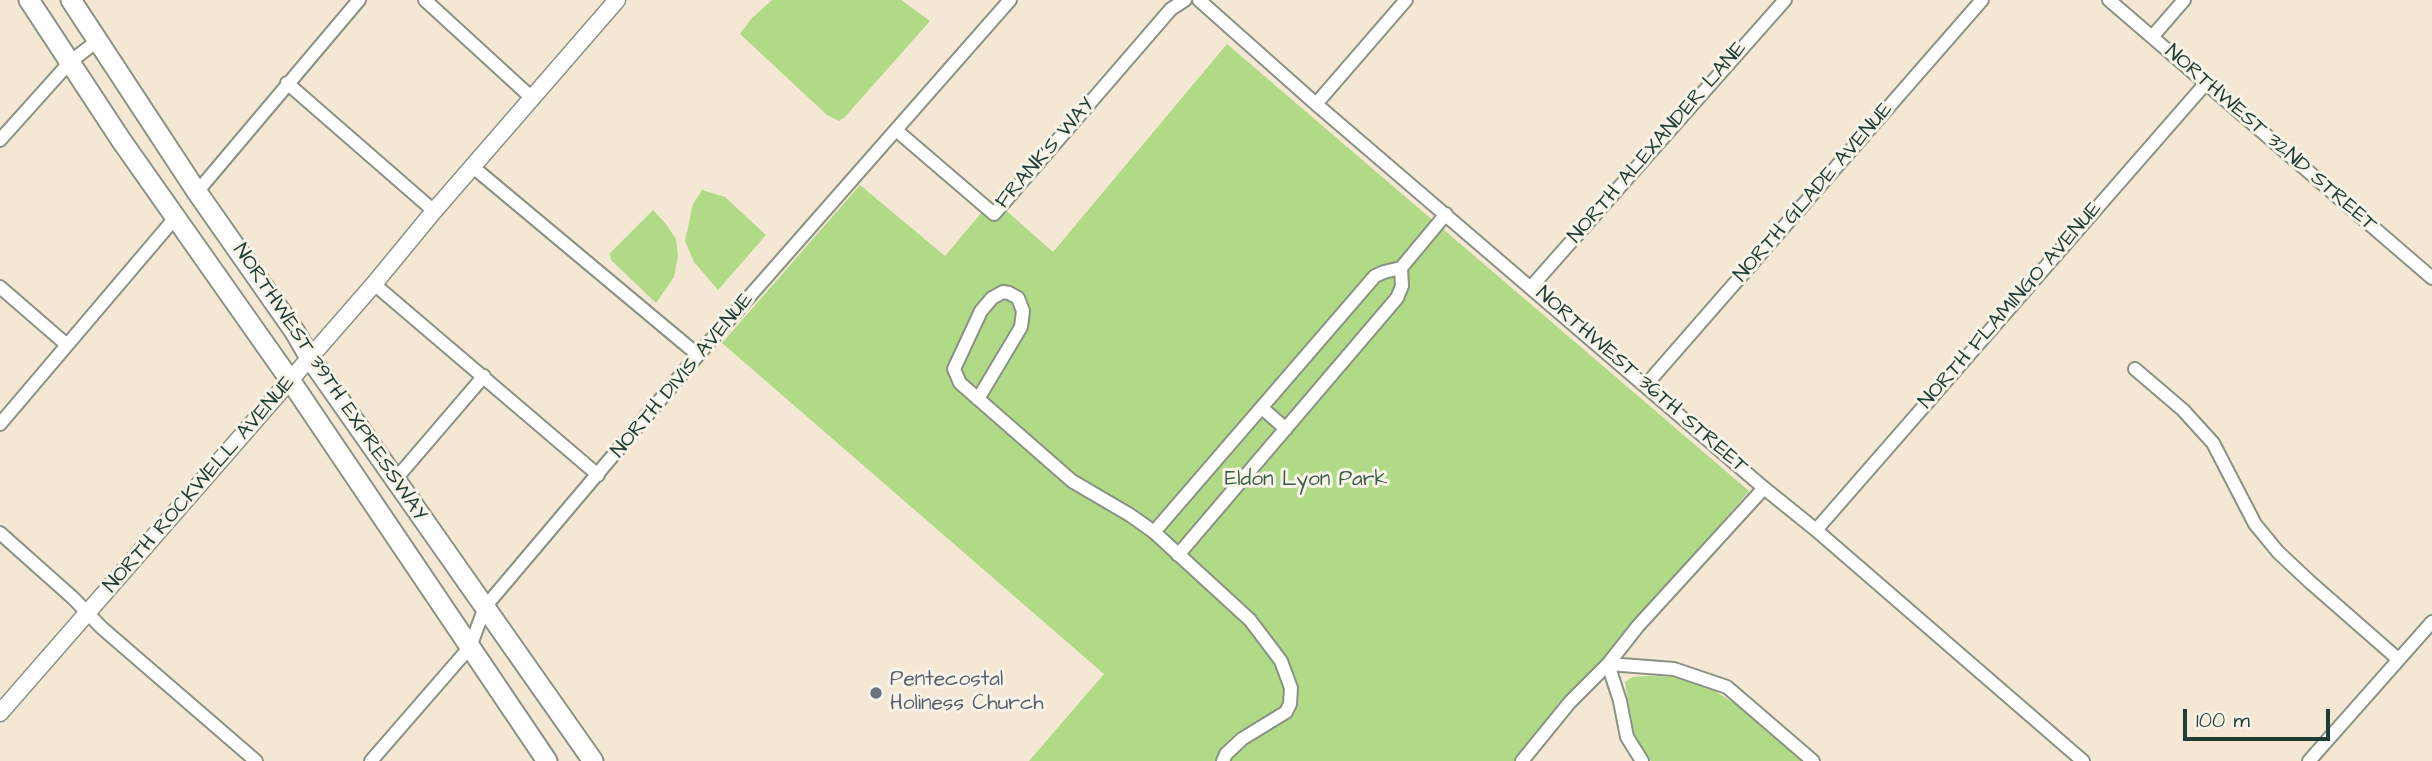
<!DOCTYPE html>
<html>
<head>
<meta charset="utf-8">
<style>
  body { margin:0 }
  #map { position:relative; width:2432px; height:761px; overflow:hidden; background:#f4e8d4; font-family:"Architects Daughter",sans-serif }
  canvas { display:block }
  .scale { position:absolute; left:2183px; top:709px; width:147px; height:32px; box-sizing:border-box; border:4px solid #1f3d34; border-top:0; padding-left:9px; font-size:21px; line-height:24px; white-space:nowrap; color:#1f3d34; -webkit-text-stroke:5px #f7f3e8; paint-order:stroke }
</style>
</head>
<body>
<div id="map">
<canvas width="2432" height="761"></canvas>
<div class="scale">100 m</div>
</div>
<script>
const context = document.querySelector('canvas').getContext('2d');
context.lineJoin = 'round';
function fillPath(path, color) { context.fillStyle = color; context.fill(path, 'evenodd'); }
const poly = rows => new Path2D(rows.map(r => 'M' + r).join(''));
function stroke(path, color, width, dash) { context.strokeStyle = color; context.lineWidth = width; context.lineCap = dash ? 'butt' : 'round'; context.setLineDash(dash || []); context.stroke(path); }
function drawText(font, color, halo, rows, align = 'center') {
  context.font = font + ' "Architects Daughter",sans-serif'; context.lineWidth = 6; context.setLineDash([]); context.textBaseline = 'middle'; context.strokeStyle = halo; context.fillStyle = color; for (const [text, x, y, turn = 0] of rows) {
    context.save(); context.translate(x, y); context.rotate((+turn || 0) * Math.PI / 180); context.textAlign = isNaN(turn) ? turn : align; if (halo) context.strokeText(text, 0, 0); context.fillText(text, 0, 0); context.restore();
  }
}
const green = poly([
  [772,0,901,0,930,21,844,118,839,121,827,115,740,34,751,19],
  [1227,44,1749,491,1515,761,1029,761,1104,674,722,343,860,185,945,256,993,199,1053,252],
  [702,190,725,197,766,235,718,290,694,262,685,241,693,204],
  [653,210,666,224,676,239,678,256,674,277,656,303,611,260,610,253],
  [1648,676,1681,677,1713,690,1742,708,1803,761,1651,761,1635,739,1625,682,1632,677]
]);
const minor = poly([
  [425,0,533,99],
  [1199,0,1316,104,1764,488,1816,530,2083,761],
  [2109,0,2432,278],
  [2152,37,2184,0],
  [287,83,434,211],
  [1316,104,1406,0],
  [896,130,994,214,1171,9,1185,0],
  [0,140,70,62,97,41],
  [473,167,698,355],
  [197,192,359,0],
  [374,284,598,475],
  [0,287,67,345],
  [1531,287,1785,0],
  [2135,369,2183,410,2213,443,2255,524,2278,552,2310,582,2398,659],
  [1645,386,1982,0],
  [978,399,1021,327,1023,311,1018,298,1009,293,1003,292,992,298,981,311,954,369,960,383,1072,481,1130,515,1154,532,1250,620,1281,661,1291,688,1290,704,1286,712,1242,739,1226,754,1223,761],
  [1262,408,1286,429],
  [0,424,175,218],
  [394,481,484,376],
  [1816,530,2206,83],
  [1154,532,1375,276,1384,272,1401,268,1446,214],
  [0,533,73,598,102,628,256,761],
  [1178,555,1397,298,1402,286,1401,268],
  [371,761,470,647,485,607,698,355,1010,0],
  [1522,761,1570,702,1608,664,1638,626,1764,488],
  [1642,761,1627,737,1620,701,1608,664,1674,669,1727,687,1813,761],
  [2309,761,2432,622]
]);
const major = poly([
  [0,713,374,284,434,211,617,0]
]);
const highway = poly([
  [29,0,121,140,290,380,547,761],
  [71,0,197,192,295,332,310,358,593,761]
]);
const markers = [
  [876,693,7,"#6b7280"]
];
const streetNames = [
  ["NORTHWEST 32ND STREET",2270,139,41],
  ["NORTH ALEXANDER LANE",1658,143,-49],
  ["FRANK'S WAY",1046,154,-49],
  ["NORTH GLADE AVENUE",1814,193,-49],
  ["NORTH FLAMINGO AVENUE",2011,306,-49],
  ["NORTH DIVIS AVENUE",683,376,-50],
  ["NORTHWEST 36TH STREET",1641,381,41],
  ["NORTHWEST 39TH EXPRESSWAY",329,383,56],
  ["NORTH ROCKWELL AVENUE",200,485,-49]
];
const parkNames = [
  ["Eldon Lyon Park",1306,481]
];
const worshipNames = [
  ["Pentecostal",890,681],
  ["Holiness Church",890,705]
];
fillPath(green, '#b0da86');
stroke(minor, '#8a9284', 16);
stroke(major, '#8a9284', 19);
stroke(highway, '#8a9284', 23);
stroke(minor, '#fff', 12);
stroke(major, '#fff', 16);
stroke(highway, '#fff', 19);
for (const [x, y, r, color] of markers) { const dot = new Path2D(); dot.arc(x, y, r, 0, 2 * Math.PI); context.fillStyle = color; context.fill(dot); stroke(dot, '#f7f3e8', 2.5); }
drawText('21px', '#1f3d34', '#f7f3e8', streetNames);
drawText('21px', '#3c5c44', '#f7f3e8', parkNames);
drawText('21px', '#5b616d', '#f7f3e8', worshipNames, 'left');
</script>
</body>
</html>
